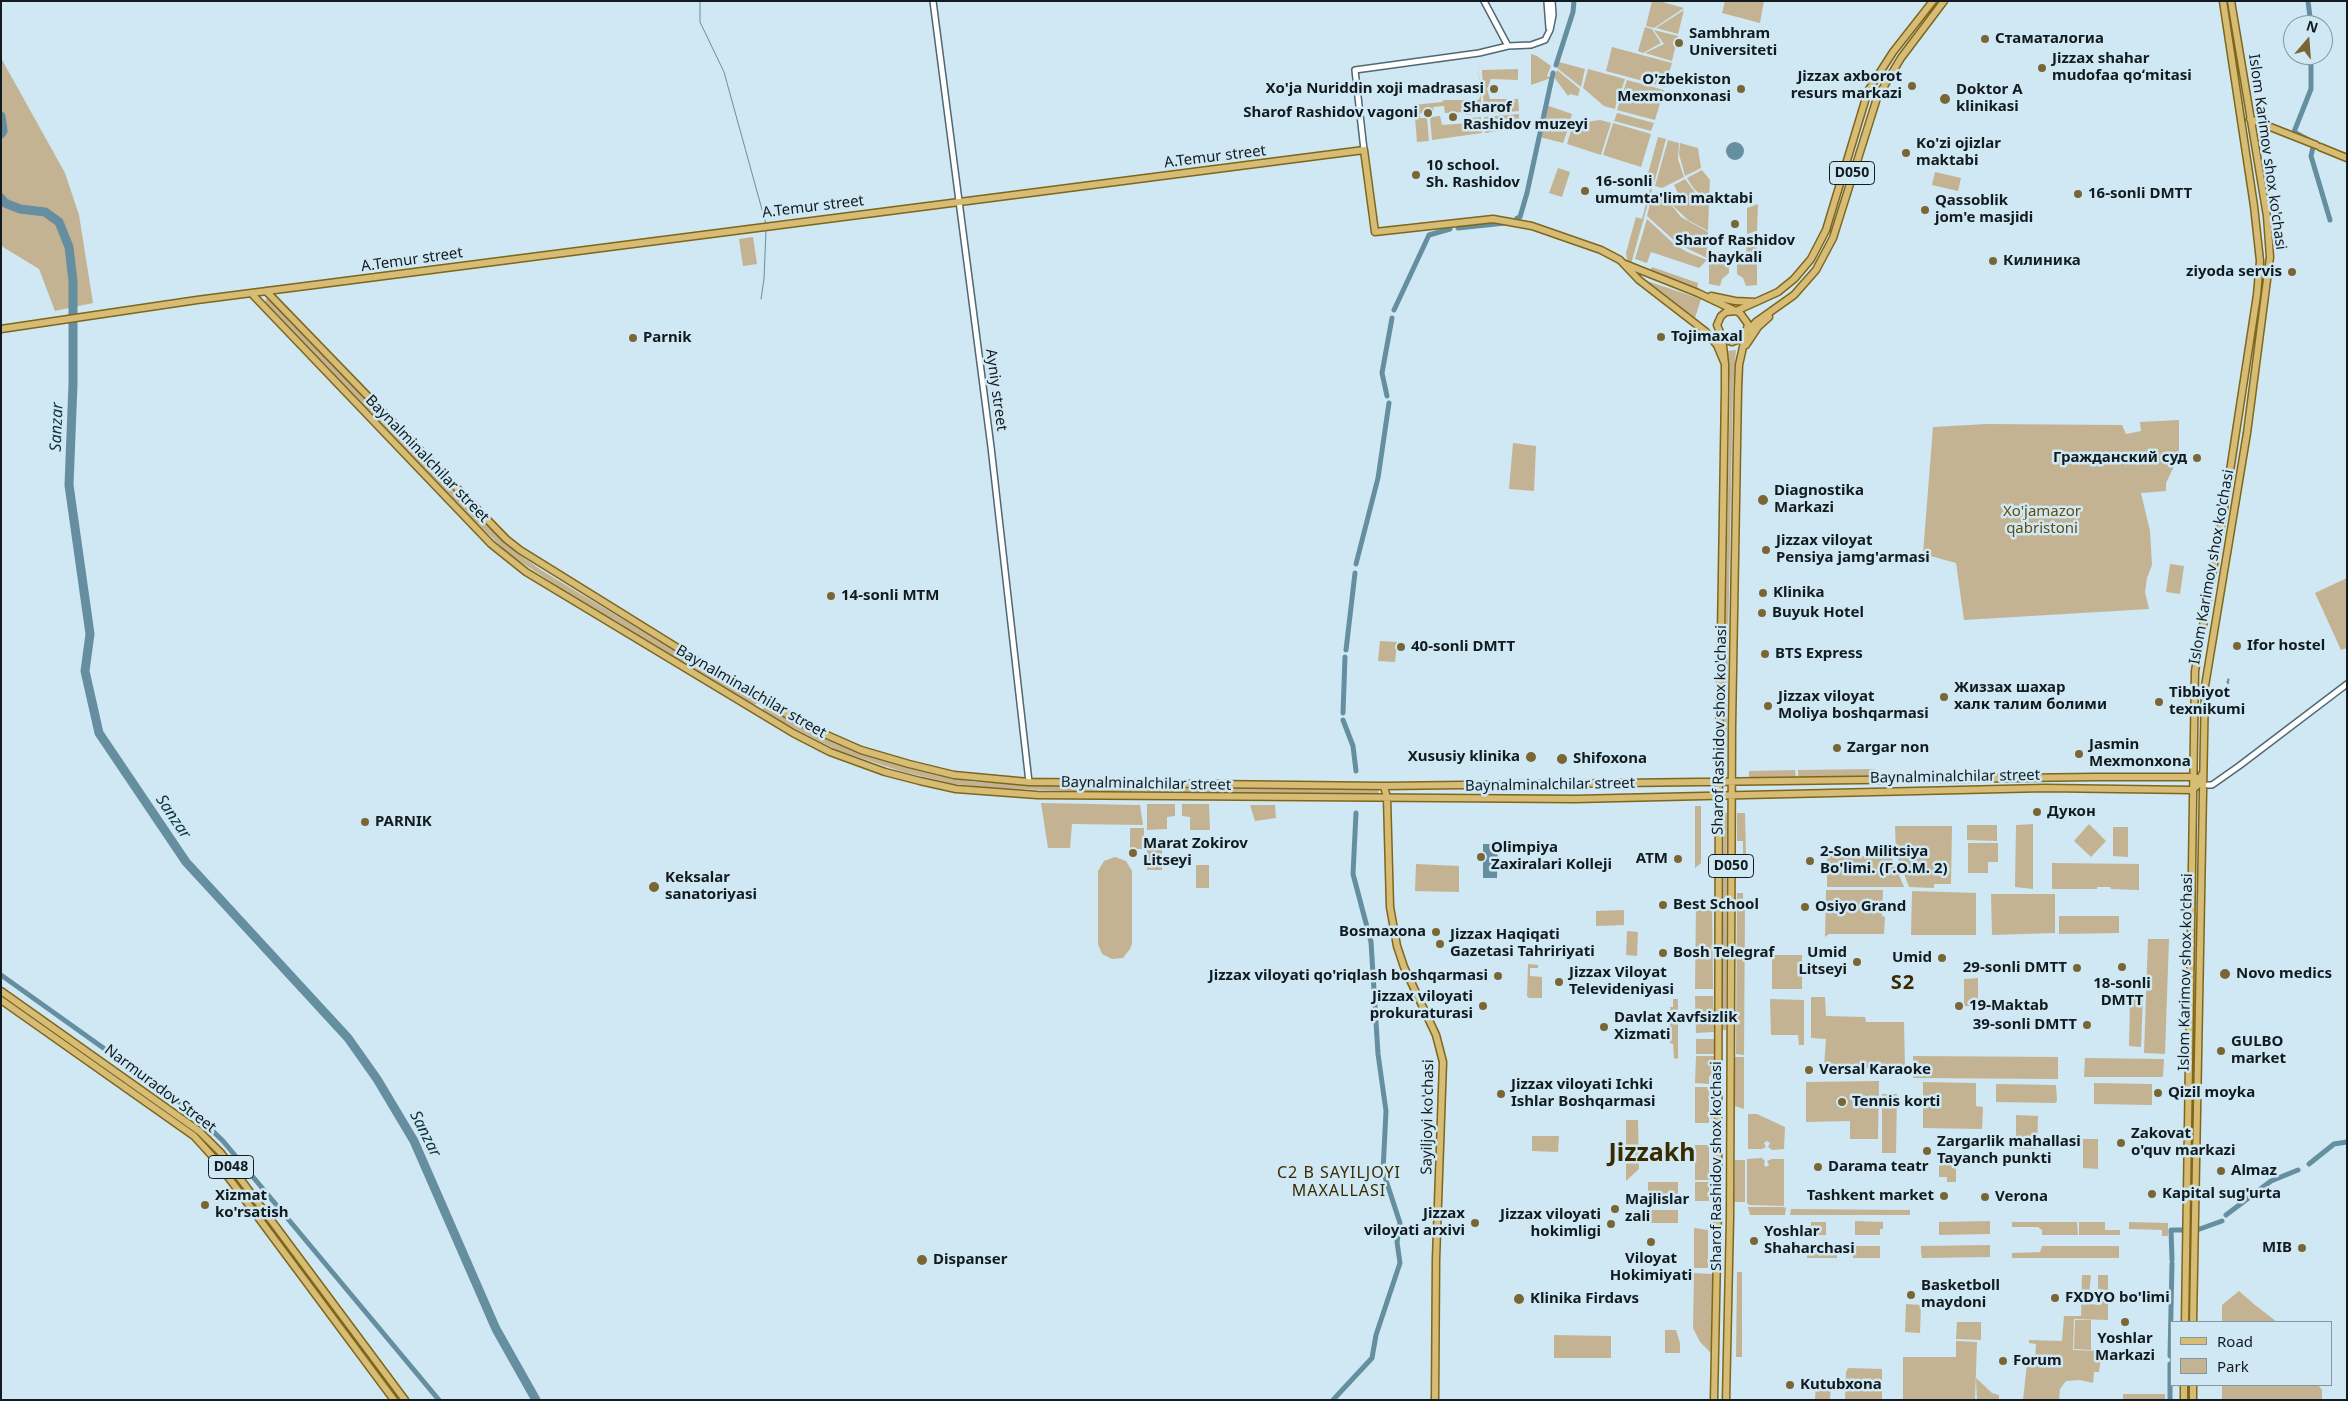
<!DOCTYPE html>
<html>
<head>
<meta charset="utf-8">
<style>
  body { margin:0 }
  #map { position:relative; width:2348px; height:1401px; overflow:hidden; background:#cfe8f3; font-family:"Noto Sans",sans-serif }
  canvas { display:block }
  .frame { position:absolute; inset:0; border:2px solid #121b1f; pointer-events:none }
  .legend { position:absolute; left:2170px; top:1321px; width:162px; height:65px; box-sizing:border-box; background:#cfe8f3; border:1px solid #83969e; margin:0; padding:6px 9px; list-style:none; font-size:15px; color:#121b1f }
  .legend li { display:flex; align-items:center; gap:10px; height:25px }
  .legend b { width:25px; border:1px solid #83969e }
  .north { position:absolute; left:2283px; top:15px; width:50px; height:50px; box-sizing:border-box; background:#cfe8f3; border:1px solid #83969e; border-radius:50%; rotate:18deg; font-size:14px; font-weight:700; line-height:20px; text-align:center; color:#121b1f }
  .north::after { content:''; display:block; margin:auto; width:18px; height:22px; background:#7a6534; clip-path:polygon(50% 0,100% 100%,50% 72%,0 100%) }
</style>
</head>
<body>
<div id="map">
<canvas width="2348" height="1401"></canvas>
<div class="frame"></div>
<ul class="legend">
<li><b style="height:6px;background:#d6bc74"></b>Road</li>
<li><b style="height:14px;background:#c3b393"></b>Park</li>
</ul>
<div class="north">N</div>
</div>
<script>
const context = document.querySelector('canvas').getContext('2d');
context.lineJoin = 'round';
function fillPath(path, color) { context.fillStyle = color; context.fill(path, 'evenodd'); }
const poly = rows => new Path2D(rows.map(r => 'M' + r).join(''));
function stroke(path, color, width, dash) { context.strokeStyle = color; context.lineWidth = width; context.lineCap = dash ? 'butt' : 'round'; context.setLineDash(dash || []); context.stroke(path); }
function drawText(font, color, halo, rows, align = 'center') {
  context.font = font + ' "Noto Sans",sans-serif'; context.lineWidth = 5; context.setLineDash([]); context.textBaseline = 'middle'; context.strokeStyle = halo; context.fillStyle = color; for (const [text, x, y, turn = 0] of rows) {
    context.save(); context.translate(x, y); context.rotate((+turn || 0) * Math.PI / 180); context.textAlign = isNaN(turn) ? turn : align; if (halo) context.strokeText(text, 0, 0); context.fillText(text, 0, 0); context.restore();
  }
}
const green = poly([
  [1652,1,1659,1,1684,8,1654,28,1646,26],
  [1725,1,1764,1,1760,23,1722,13],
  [1684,10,1678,34,1656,28],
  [1645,27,1652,29,1661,43,1643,53,1638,51],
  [1654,30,1678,36,1672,61,1645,53,1664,44],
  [1612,47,1672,63,1665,87,1606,71],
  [1531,54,1537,56,1551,66,1547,76,1551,78,1531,85],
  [1,58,65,173,79,215,93,303,55,311,39,269,3,247,1,244],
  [1478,62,1482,113,1466,115,1465,112,1445,113,1444,106,1433,107,1434,111,1420,113,1420,118,1427,118,1429,141,1417,142,1414,105,1442,102,1444,100,1478,100,1480,98],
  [1559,62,1585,69,1581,87,1557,68],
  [1518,69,1518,80,1491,79,1487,89,1490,99,1518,99,1519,111,1484,114,1482,70],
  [1588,69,1625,79,1621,91,1619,91,1615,109,1604,106,1583,88],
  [1557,70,1580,89,1578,96,1570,94,1568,96,1554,77],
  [1627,80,1664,90,1655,120,1617,110],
  [1546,105,1572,114,1570,121,1542,124],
  [1617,113,1654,123,1651,131,1614,121],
  [1519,114,1519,128,1485,133,1484,117],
  [1440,116,1442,125,1470,123,1470,118,1481,117,1482,133,1432,140,1430,117],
  [1600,120,1611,123,1601,155,1567,144,1573,124],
  [1613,123,1651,134,1641,167,1603,155],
  [1570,124,1563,143,1540,137,1542,128],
  [1658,137,1666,139,1653,187,1651,186,1653,179,1647,177],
  [1668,140,1679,143,1678,159,1684,177,1662,188,1655,186],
  [1680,143,1698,148,1701,168,1685,176,1679,154],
  [1558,168,1570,172,1562,197,1549,193],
  [1702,170,1710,180,1709,201,1694,189,1687,178],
  [1935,172,1961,178,1958,191,1932,185],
  [1685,179,1697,195,1709,203,1708,231,1688,220,1670,203,1679,195,1674,185],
  [1650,189,1652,189,1631,264,1627,260,1626,253,1636,217,1642,219],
  [1660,191,1681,217,1708,232,1707,258,1678,244,1647,216,1652,195],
  [1758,204,1757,231,1747,234,1747,208],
  [1647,219,1674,244,1687,252,1707,260,1699,268,1651,252,1647,263,1635,259],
  [1757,233,1757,260,1746,262,1747,236],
  [753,237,757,264,743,266,739,239],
  [1709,260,1729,264,1729,273,1722,279,1720,286,1709,284],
  [1757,262,1757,285,1746,286,1743,278,1737,274,1737,264],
  [1652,267,1698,283,1697,290,1649,273],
  [1647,281,1701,299,1695,318,1677,304],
  [266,299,270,299,478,518,516,552,541,570,755,699,757,704,752,705,588,606,510,555,459,506,265,303],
  [1736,350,1733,387,1728,643,1725,643,1730,387,1727,351],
  [2179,420,2179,456,2166,483,2166,491,2141,493,2150,531,2152,565,2147,578,2145,592,2149,609,1964,620,1956,563,1923,554,1933,427,1986,424,2122,425,2126,434,2141,431,2140,422],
  [1513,443,1536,446,1534,491,1509,489],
  [2170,564,2184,566,2180,594,2166,592],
  [2347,578,2347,648,2341,650,2315,593],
  [1380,641,1397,642,1395,662,1378,661],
  [1725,645,1728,645,1726,764,1724,764],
  [764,707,817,735,868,756,936,775,974,782,1072,786,1377,789,1379,792,1377,794,1072,791,993,788,955,784,900,771,837,750,762,712],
  [1875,769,1875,778,1798,779,1798,770],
  [1795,770,1796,779,1749,779,1749,771],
  [1041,803,1140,805,1143,825,1072,824,1070,848,1048,848],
  [1147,804,1175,804,1175,816,1167,817,1167,829,1147,830],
  [1182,804,1209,804,1210,830,1190,830,1190,817,1182,816],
  [1250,805,1275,805,1276,818,1255,821],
  [1695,806,1701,806,1701,863,1695,868],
  [1724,812,1727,813,1726,1030,1722,1030],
  [1737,813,1745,813,1746,854,1743,854,1743,841,1737,841],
  [2033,824,2033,889,2015,887,2016,825],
  [2089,824,2106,841,2091,857,2074,841],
  [1967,825,1997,825,1997,841,1967,840],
  [1895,826,1952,826,1951,884,1934,884,1934,888,1909,887,1896,853],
  [2113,827,2128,827,2128,857,2113,856],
  [1130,828,1144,828,1144,849,1130,849],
  [1968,843,1998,843,1998,862,1988,862,1988,873,1968,873],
  [1147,849,1162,849,1162,870,1147,870],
  [1827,856,1891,856,1904,887,1827,887],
  [1115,857,1126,861,1132,871,1132,944,1130,949,1123,958,1112,959,1102,954,1098,944,1098,871,1104,861],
  [2052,863,2139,864,2139,890,2111,889,2110,887,2097,887,2097,889,2052,889],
  [1416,864,1459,866,1459,892,1415,891],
  [1196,865,1209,865,1209,888,1196,888],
  [1826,890,1883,890,1882,916,1885,917,1884,934,1829,934,1825,937],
  [1912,891,1976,893,1976,935,1911,935],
  [1737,893,1743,893,1743,905,1745,906,1744,1055,1736,1054],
  [1991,894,2055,894,2055,933,1992,935],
  [1712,905,1713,989,1695,989,1696,906],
  [1624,910,1624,925,1596,926,1596,911],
  [2059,916,2119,916,2119,933,2059,934],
  [1627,931,1638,932,1637,956,1626,955],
  [2148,939,2169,939,2165,1054,2144,1053],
  [1772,955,1802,955,1802,989,1772,989],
  [1528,964,1538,965,1538,968,1530,968,1530,976,1542,977,1542,998,1529,998,1527,996],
  [1978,978,1978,1006,1964,1006,1964,979],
  [1695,996,1713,996,1714,1032,1696,1033],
  [1811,997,1825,997,1826,1016,1865,1017,1866,1022,1904,1022,1905,1069,1824,1067,1826,1039,1811,1038],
  [1673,999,1678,999,1678,1058,1676,1059,1674,1058,1673,1044,1670,1043,1670,1007,1673,1007],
  [1770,999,1804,1000,1804,1045,1799,1045,1798,1035,1771,1035],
  [2130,999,2143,999,2141,1047,2129,1046],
  [1696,1039,1714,1039,1714,1054,1696,1054],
  [1696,1056,1714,1056,1713,1123,1711,1123,1711,1076,1709,1076,1709,1084,1695,1083],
  [1913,1056,2058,1057,2058,1079,1913,1078],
  [1735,1057,1744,1057,1744,1109,1735,1106],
  [2085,1058,2164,1059,2163,1077,2084,1077],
  [1879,1081,1878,1139,1850,1139,1850,1121,1806,1122,1806,1082],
  [1923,1082,1976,1083,1976,1106,1983,1107,1982,1129,1923,1128],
  [2094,1083,2152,1084,2152,1105,2094,1104],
  [1996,1084,2056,1085,2057,1101,2055,1103,1996,1102],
  [1695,1087,1709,1087,1709,1123,1695,1123],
  [1882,1094,1897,1094,1896,1153,1882,1153],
  [1748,1114,1757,1114,1785,1127,1784,1149,1772,1150,1768,1147,1770,1143,1767,1141,1764,1143,1766,1147,1762,1149,1748,1149],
  [2016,1115,2038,1116,2037,1149,2016,1149],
  [1626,1120,1638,1120,1639,1169,1626,1181],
  [1532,1136,1559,1136,1558,1152,1532,1151],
  [2083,1139,2098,1139,2098,1169,2083,1168],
  [1695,1145,1709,1145,1709,1180,1695,1180],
  [1762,1158,1765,1161,1764,1165,1766,1167,1769,1165,1767,1161,1772,1159,1784,1159,1784,1206,1749,1205,1747,1203,1747,1159],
  [1939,1159,1951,1160,1956,1164,1956,1182,1947,1182,1947,1177,1939,1177],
  [1735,1160,1745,1160,1745,1202,1734,1202],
  [1648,1182,1678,1182,1678,1202,1648,1201],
  [1695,1182,1709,1182,1709,1201,1695,1201],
  [1748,1207,1784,1207,1786,1208,1785,1215,1750,1215],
  [1791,1209,1910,1210,1910,1215,1790,1215],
  [1648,1210,1678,1210,1678,1223,1648,1223],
  [1855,1221,1883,1222,1883,1229,1880,1229,1880,1235,1855,1235],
  [1990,1221,1990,1234,1939,1235,1939,1222],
  [1811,1222,1826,1222,1826,1235,1802,1235,1801,1228,1811,1228],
  [2012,1222,2077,1222,2078,1235,2042,1235,2042,1230,2038,1227,2012,1227],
  [2079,1222,2105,1222,2105,1230,2120,1230,2120,1235,2079,1235],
  [2129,1222,2168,1223,2168,1236,2162,1236,2162,1230,2129,1229],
  [1694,1228,1708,1230,1708,1268,1694,1268],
  [1807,1245,1837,1245,1837,1258,1807,1258],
  [1990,1245,1990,1257,1922,1258,1921,1253,1921,1246],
  [1853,1246,1880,1246,1880,1258,1853,1258],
  [2042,1246,2119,1246,2119,1258,2012,1258,2012,1253,2040,1252],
  [1737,1272,1742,1272,1742,1357,1736,1357],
  [1694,1273,1713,1274,1712,1354,1700,1342,1693,1328],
  [2082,1275,2091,1275,2088,1304,2100,1305,2101,1289,2098,1289,2098,1275,2108,1275,2108,1320,2074,1319,2073,1350,2102,1351,2099,1372,2094,1372,2093,1383,2080,1380,2066,1381,2060,1389,2059,1400,2023,1400,2027,1364,2035,1364,2036,1344,2029,1343,2029,1340,2062,1341,2064,1316,2081,1316],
  [2239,1291,2255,1305,2277,1322,2222,1322,2222,1305],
  [1906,1304,1921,1305,1920,1333,1905,1332],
  [2075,1320,2091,1320,2091,1350,2074,1349],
  [1957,1322,1981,1322,1981,1340,1956,1339],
  [1665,1330,1676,1330,1680,1343,1680,1353,1665,1353],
  [1554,1335,1611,1336,1611,1358,1554,1358],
  [1956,1341,1977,1342,1975,1400,1903,1400,1903,1357,1956,1357],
  [1848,1368,1882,1369,1882,1400,1845,1400,1846,1372],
  [1976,1378,1992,1393,1999,1395,1999,1400,1977,1400],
  [1816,1383,1831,1383,1830,1400,1815,1400],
  [2222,1385,2318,1385,2322,1390,2322,1400,2222,1400],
  [2123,1394,2165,1394,2165,1400,2123,1400]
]);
const water = poly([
  '1726 151a9 9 0 1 1 18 0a9 9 0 1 1-18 0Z',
  [1483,844,1498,844,1497,878,1483,878]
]);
const stream = poly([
  [700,1,700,22,724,72,766,224],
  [761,299,764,279,766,230],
  [2228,679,2229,679,2229,681,2228,680,2228,679],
  [2228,680,2229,681,2228,682,2227,682,2228,680],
  [2227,682,2229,682,2228,684,2227,682]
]);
const canal = poly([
  [2308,1,2311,25],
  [2311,55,2311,89,2294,132,2314,143,2311,156,2330,220],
  [1556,65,1573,12,1574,1],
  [1517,218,1520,217,1527,193,1553,73],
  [1458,228,1505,223],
  [1394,310,1429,235,1450,229],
  [1387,396,1382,373,1392,318],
  [1356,564,1378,478,1389,403],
  [1346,650,1355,573],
  [1343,713,1345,657],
  [1343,720,1353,746,1356,771],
  [1,975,193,1112,223,1141,439,1400],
  [2309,1164,2334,1144,2347,1142],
  [2226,1215,2271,1181,2298,1170],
  [2197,1230,2222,1221],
  [2172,1260,2171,1230,2182,1230],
  [2170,1356,2172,1263],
  [1333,1400,1372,1358,1376,1335,1400,1263,1397,1242,1400,1223,1383,1171,1386,1111,1378,1054,1371,942,1353,874,1356,813],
  [2170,1400,2170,1364]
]);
const river = poly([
  [1,116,3,131,1,134],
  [1,198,5,203,20,209,45,212,59,222,69,247,73,281,73,384,69,485,90,634,85,671,99,733,186,862,348,1038,377,1079,414,1141,496,1329,536,1400]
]);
const minor = poly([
  [933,1,991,447,1029,782],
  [1484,1,1508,46],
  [1547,1,1549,28],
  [1364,150,1355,70,1479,53,1508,46,1531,45,1545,40,1550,30,1553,15,1552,1],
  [2208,785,2212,785,2239,766,2347,684]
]);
const major = poly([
  [2250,119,2316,145],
  [2320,147,2347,158],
  [1625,264,1698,293,1740,313,1748,324,1739,365,1738,389,1732,726,1730,1218,1726,1400],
  [266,291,506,539,520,550,760,699,811,728,861,750,909,764,954,775,1029,782,1384,786,2095,777,2193,777,2202,779],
  [251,293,491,544,526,572,793,733,830,752,885,772,920,781,956,789,1037,795,1575,799,2045,788,2192,790,2198,785,2202,774],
  [1711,296,1735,301,1755,302],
  [1,329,197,300,1364,150,1375,232,1493,219,1532,226,1601,250,1620,260,1639,280,1705,331,1717,345,1725,364],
  [1720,337,1732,342,1742,338,1756,322,1794,295,1816,270,1833,238,1877,98,1901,58,1944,1],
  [1746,345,1758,327,1769,317],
  [1384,786,1387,798,1390,907,1397,946,1404,967,1436,1035,1443,1062,1436,1259,1435,1400],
  [1,991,199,1131,221,1153,405,1400],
  [1,1000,194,1136,214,1158,394,1400],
  [2185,1322,2195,671,2226,497,2257,295,2260,261,2254,206,2223,1],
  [2193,1322,2205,686,2247,433,2270,257,2267,216,2231,1],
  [1714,1400,1718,1206,1719,756,1725,389,1725,364,1722,337,1717,325,1721,316,1726,312,1736,311,1778,292,1794,279,1811,259,1826,230,1868,91,1893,52,1933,1],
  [2184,1400,2184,1385],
  [2193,1400,2193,1385]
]);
const markers = [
  [1985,39,5,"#7a6534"],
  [1679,43,5,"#7a6534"],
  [2042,68,5,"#7a6534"],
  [1912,86,5,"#7a6534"],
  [1494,89,5,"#7a6534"],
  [1741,89,5,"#7a6534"],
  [1945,99,6,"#7a6534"],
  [1428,113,5,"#7a6534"],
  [1453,117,5,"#7a6534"],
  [1906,153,5,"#7a6534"],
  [1416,175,5,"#7a6534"],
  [1585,191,5,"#7a6534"],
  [2078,194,5,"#7a6534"],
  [1925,210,5,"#7a6534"],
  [1735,224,5,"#7a6534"],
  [1993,261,5,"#7a6534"],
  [2292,272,5,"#7a6534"],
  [1661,337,5,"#7a6534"],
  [633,338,5,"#7a6534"],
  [2197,458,5,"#7a6534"],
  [1763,500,6,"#7a6534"],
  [1766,550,5,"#7a6534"],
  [1763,593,5,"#7a6534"],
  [831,596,5,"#7a6534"],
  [1762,613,5,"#7a6534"],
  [2237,646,5,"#7a6534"],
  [1401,647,5,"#7a6534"],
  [1765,654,5,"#7a6534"],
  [1944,697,5,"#7a6534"],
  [2159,702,5,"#7a6534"],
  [1768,706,5,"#7a6534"],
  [1837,748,5,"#7a6534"],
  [2079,754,5,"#7a6534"],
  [1531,757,6,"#7a6534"],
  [1562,759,6,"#7a6534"],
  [2037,812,5,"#7a6534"],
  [365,822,5,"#7a6534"],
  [1133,853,5,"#7a6534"],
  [1481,857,5,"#7a6534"],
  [1678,859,5,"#7a6534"],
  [1810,861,5,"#7a6534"],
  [654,887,6,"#7a6534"],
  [1663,905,5,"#7a6534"],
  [1805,907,5,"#7a6534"],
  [1436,932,5,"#7a6534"],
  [1440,944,5,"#7a6534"],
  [1663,953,5,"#7a6534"],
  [1942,958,5,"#7a6534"],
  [1857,962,5,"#7a6534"],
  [2122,967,5,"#7a6534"],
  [2077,968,5,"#7a6534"],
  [2225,974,6,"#7a6534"],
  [1498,976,5,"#7a6534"],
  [1559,982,5,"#7a6534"],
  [1483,1006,5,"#7a6534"],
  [1959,1006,5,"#7a6534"],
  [2087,1025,5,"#7a6534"],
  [1604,1027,5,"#7a6534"],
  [2221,1051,5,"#7a6534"],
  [1809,1070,5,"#7a6534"],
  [2158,1093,5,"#7a6534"],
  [1501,1094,5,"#7a6534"],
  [1842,1102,5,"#7a6534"],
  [2121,1143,5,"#7a6534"],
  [1927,1151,5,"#7a6534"],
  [1818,1167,5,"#7a6534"],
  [2221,1171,5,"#7a6534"],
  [2152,1194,5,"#7a6534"],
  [1944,1196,5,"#7a6534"],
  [1985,1197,5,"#7a6534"],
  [205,1205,5,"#7a6534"],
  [1615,1209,5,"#7a6534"],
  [1475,1223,5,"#7a6534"],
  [1611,1224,5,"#7a6534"],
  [1754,1241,5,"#7a6534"],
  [1651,1242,5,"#7a6534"],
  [2302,1248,5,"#7a6534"],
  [922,1260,6,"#7a6534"],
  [1911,1295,5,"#7a6534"],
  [2055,1298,5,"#7a6534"],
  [1519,1299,6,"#7a6534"],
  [2125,1322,5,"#7a6534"],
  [2003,1361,5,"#7a6534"],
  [1790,1385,5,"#7a6534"]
];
const shields = [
  [1852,173,45],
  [1731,866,45],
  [231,1167,45]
];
const shieldNames = [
  ["D050",1852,173],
  ["D050",1731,866],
  ["D048",231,1167]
];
const poiNames = [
  ["Sambhram",1689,34],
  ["Universiteti",1689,51],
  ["Стаматалогиа",1995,39],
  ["Jizzax shahar",2052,59],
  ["mudofaa qoʻmitasi",2052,76],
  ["Jizzax axborot",1902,77,"right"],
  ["resurs markazi",1902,94,"right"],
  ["O'zbekiston",1731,80,"right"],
  ["Mexmonxonasi",1731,97,"right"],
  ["Xo'ja Nuriddin xoji madrasasi",1484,89,"right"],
  ["Doktor A",1956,90],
  ["klinikasi",1956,107],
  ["Sharof",1463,108],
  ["Rashidov muzeyi",1463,125],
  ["Sharof Rashidov vagoni",1418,113,"right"],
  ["Ko'zi ojizlar",1916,144],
  ["maktabi",1916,161],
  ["10 school.",1426,166],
  ["Sh. Rashidov",1426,183],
  ["16-sonli",1595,182],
  ["umumta'lim maktabi",1595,199],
  ["16-sonli DMTT",2088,194],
  ["Qassoblik",1935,201],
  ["jom'e masjidi",1935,218],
  ["Sharof Rashidov",1735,241,"center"],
  ["haykali",1735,258,"center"],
  ["Килиника",2003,261],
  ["ziyoda servis",2282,272,"right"],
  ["Tojimaxal",1671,337],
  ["Parnik",643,338],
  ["Гражданский суд",2187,458,"right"],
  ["Diagnostika",1774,491],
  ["Markazi",1774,508],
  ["Jizzax viloyat",1776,541],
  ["Pensiya jamg'armasi",1776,558],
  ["Klinika",1773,593],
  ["14-sonli MTM",841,596],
  ["Buyuk Hotel",1772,613],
  ["Ifor hostel",2247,646],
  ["40-sonli DMTT",1411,647],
  ["BTS Express",1775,654],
  ["Жиззах шахар",1954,688],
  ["халк талим болими",1954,705],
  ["Tibbiyot",2169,693],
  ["texnikumi",2169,710],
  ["Jizzax viloyat",1778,697],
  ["Moliya boshqarmasi",1778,714],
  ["Jasmin",2089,745],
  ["Mexmonxona",2089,762],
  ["Zargar non",1847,748],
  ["Xususiy klinika",1520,757,"right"],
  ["Shifoxona",1573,759],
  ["Дукон",2047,812],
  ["PARNIK",375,822],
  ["Marat Zokirov",1143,844],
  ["Litseyi",1143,861],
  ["Olimpiya",1491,848],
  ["Zaxiralari Kolleji",1491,865],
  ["2-Son Militsiya",1820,852],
  ["Bo'limi. (Г.О.М. 2)",1820,869],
  ["ATM",1668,859,"right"],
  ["Keksalar",665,878],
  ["sanatoriyasi",665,895],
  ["Best School",1673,905],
  ["Osiyo Grand",1815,907],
  ["Bosmaxona",1426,932,"right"],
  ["Jizzax Haqiqati",1450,935],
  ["Gazetasi Tahririyati",1450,952],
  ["Bosh Telegraf",1673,953],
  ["Umid",1847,953,"right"],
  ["Litseyi",1847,970,"right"],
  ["Umid",1932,958,"right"],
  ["29-sonli DMTT",2067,968,"right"],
  ["Jizzax Viloyat",1569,973],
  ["Televideniyasi",1569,990],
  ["Novo medics",2236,974],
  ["Jizzax viloyati qo'riqlash boshqarmasi",1488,976,"right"],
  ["18-sonli",2122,984,"center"],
  ["DMTT",2122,1001,"center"],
  ["Jizzax viloyati",1473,997,"right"],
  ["prokuraturasi",1473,1014,"right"],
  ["19-Maktab",1969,1006],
  ["Davlat Xavfsizlik",1614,1018],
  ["Xizmati",1614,1035],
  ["39-sonli DMTT",2077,1025,"right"],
  ["GULBO",2231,1042],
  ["market",2231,1059],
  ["Versal Karaoke",1819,1070],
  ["Jizzax viloyati Ichki",1511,1085],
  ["Ishlar Boshqarmasi",1511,1102],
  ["Qizil moyka",2168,1093],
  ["Tennis korti",1852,1102],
  ["Zakovat",2131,1134],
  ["o'quv markazi",2131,1151],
  ["Zargarlik mahallasi",1937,1142],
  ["Tayanch punkti",1937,1159],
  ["Darama teatr",1828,1167],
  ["Almaz",2231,1171],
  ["Kapital sug'urta",2162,1194],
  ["Xizmat",215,1196],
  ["ko'rsatish",215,1213],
  ["Tashkent market",1934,1196,"right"],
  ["Verona",1995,1197],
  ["Majlislar",1625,1200],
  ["zali",1625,1217],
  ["Jizzax",1465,1214,"right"],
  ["viloyati arxivi",1465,1231,"right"],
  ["Jizzax viloyati",1601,1215,"right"],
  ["hokimligi",1601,1232,"right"],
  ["Yoshlar",1764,1232],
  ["Shaharchasi",1764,1249],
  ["MIB",2292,1248,"right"],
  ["Viloyat",1651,1259,"center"],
  ["Hokimiyati",1651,1276,"center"],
  ["Dispanser",933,1260],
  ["Basketboll",1921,1286],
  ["maydoni",1921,1303],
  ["FXDYO bo'limi",2065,1298],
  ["Klinika Firdavs",1530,1299],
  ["Yoshlar",2125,1339,"center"],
  ["Markazi",2125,1356,"center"],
  ["Forum",2013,1361],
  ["Kutubxona",1800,1385]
];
const streetNames = [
  ["Islom Karimov shox ko'chasi",2267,152,82],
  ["A.Temur street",1215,157,-7],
  ["A.Temur street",813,207,-7],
  ["A.Temur street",412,260,-8],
  ["Ayniy street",996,390,82],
  ["Baynalminalchilar street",427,459,46],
  ["Islom Karimov shox ko'chasi",2212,567,-80],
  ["Baynalminalchilar street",751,692,30],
  ["Sharof Rashidov shox ko'chasi",1720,730,-89],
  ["Baynalminalchilar street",1955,777,-1],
  ["Baynalminalchilar street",1146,784,1],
  ["Baynalminalchilar street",1550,785,-1],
  ["Islom Karimov shox ko'chasi",2186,972,-89],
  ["Narmuradov Street",160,1089,37],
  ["Sayiljoyi ko'chasi",1428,1117,-89],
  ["Sharof Rashidov shox ko'chasi",1717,1166,-90]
];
const parkNames = [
  ["Xo'jamazor",2042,512],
  ["qabristoni",2042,529]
];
const waterNames = [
  ["Sanzar",57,427,-88],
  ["Sanzar",173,817,56],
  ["Sanzar",425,1134,63]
];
const neighbourhoodNames = [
  ["C2 B SAYILJOYI",1339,1173],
  ["MAXALLASI",1339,1191]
];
const districtNames = [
  ["S2",1903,983]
];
const townNames = [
  ["Jizzakh",1652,1154]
];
fillPath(green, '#c3b393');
fillPath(water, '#658fa0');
stroke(stream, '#658fa0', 1);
stroke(canal, '#658fa0', 5);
stroke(river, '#658fa0', 9);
stroke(minor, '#516771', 8);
stroke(major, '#7f661a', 9);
stroke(minor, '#fff', 5);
stroke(major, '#d6bc74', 6);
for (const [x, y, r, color] of markers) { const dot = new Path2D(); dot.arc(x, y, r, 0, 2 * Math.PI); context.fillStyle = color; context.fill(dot); stroke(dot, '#cfe8f3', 2); }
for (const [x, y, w] of shields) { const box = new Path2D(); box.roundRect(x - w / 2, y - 11.5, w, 23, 4); context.fillStyle = '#cfe8f3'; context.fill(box); stroke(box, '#121b1f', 1); }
drawText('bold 14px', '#121b1f', null, shieldNames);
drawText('bold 15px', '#121b1f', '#cfe8f3', poiNames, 'left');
drawText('15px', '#121b1f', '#cfe8f3', streetNames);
drawText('15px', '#644c0c', '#cfe8f3', parkNames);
drawText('italic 16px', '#0c3342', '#cfe8f3', waterNames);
context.letterSpacing = '1px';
drawText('16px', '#3a2a00', '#cfe8f3', neighbourhoodNames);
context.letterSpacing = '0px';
context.letterSpacing = '1px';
drawText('bold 20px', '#3a2a00', '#cfe8f3', districtNames);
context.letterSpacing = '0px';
drawText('bold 25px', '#3a2a00', '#cfe8f3', townNames);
</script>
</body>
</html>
